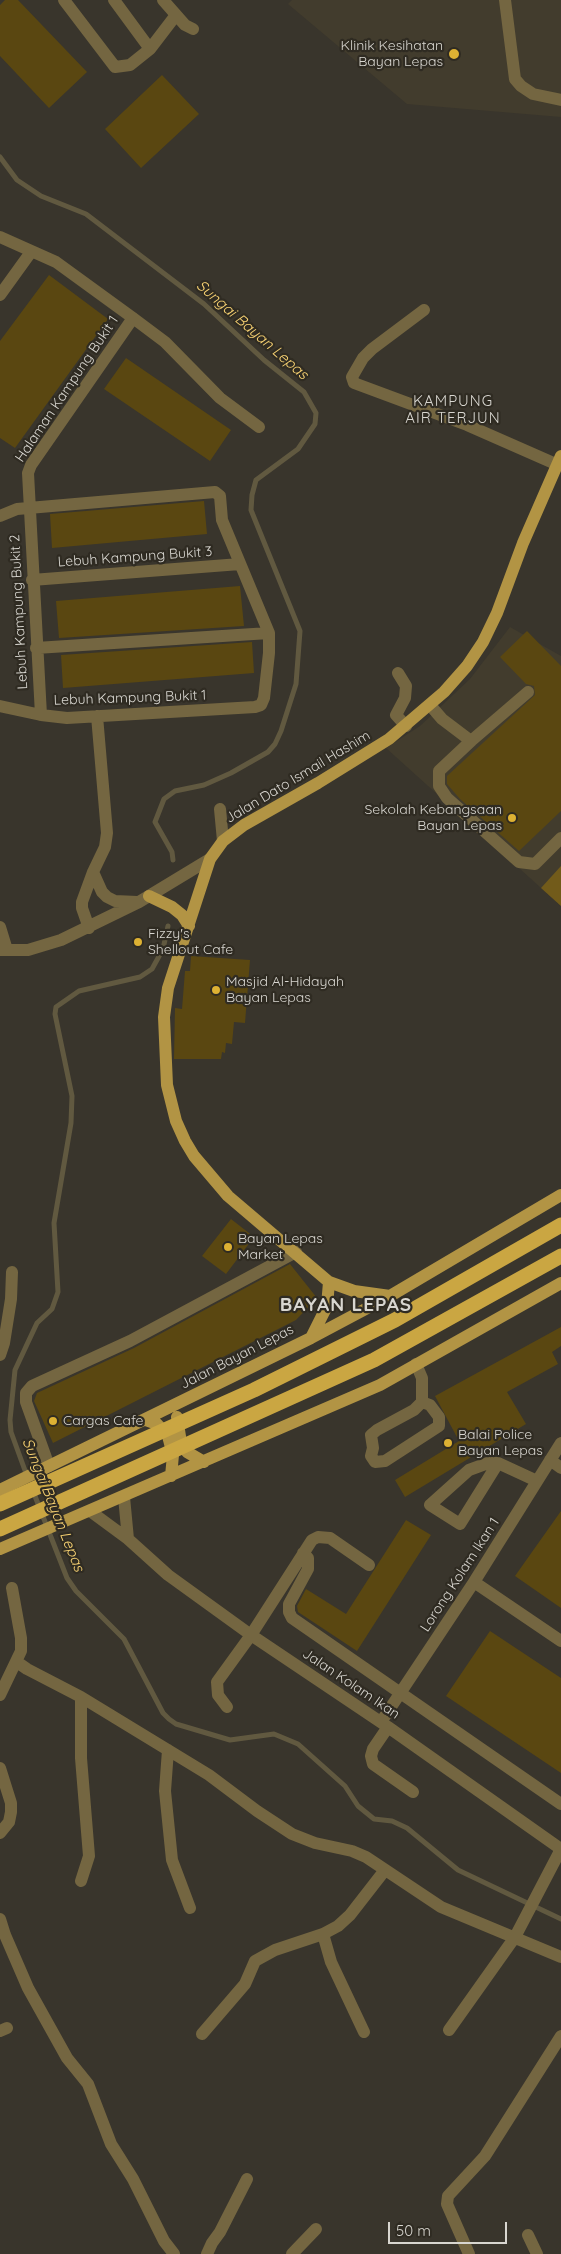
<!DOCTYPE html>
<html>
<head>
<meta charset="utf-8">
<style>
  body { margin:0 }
  #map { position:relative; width:561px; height:2254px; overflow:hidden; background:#39352c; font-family:Quicksand,sans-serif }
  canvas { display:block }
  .scale { position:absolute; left:388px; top:2222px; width:119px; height:22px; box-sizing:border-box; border:2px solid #d8d6d0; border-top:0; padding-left:6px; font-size:15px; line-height:18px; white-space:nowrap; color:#d8d6d0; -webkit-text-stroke:4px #2f2b22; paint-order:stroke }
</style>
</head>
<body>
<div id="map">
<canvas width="561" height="2254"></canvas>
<div class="scale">50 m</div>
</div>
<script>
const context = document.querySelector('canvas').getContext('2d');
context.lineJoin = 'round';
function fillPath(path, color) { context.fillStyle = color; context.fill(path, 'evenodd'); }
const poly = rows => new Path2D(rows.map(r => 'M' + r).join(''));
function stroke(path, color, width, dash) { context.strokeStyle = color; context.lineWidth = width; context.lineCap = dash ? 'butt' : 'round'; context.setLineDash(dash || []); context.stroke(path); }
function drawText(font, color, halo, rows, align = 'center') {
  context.font = font + ' Quicksand,sans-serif'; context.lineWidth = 4.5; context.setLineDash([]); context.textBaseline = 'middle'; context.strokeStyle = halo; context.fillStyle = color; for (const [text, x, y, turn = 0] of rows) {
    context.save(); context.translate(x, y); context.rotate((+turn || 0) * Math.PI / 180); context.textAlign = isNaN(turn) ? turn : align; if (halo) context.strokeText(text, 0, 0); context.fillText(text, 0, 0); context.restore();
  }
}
const built = poly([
  [292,0,561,0,561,117,407,104,288,4],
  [510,627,561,656,561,906,386,748,420,726,470,679]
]);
const green = poly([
  [561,866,561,906,541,888]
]);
const stream = poly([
  [0,157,17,180,41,196,86,214,204,304,264,360,304,392,316,413,315,424,298,449,256,480,252,495,251,510,300,631,296,684,281,731,275,744,268,752,231,773,204,785,175,791,164,799,155,822,172,852,173,860],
  [27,1476,11,1432,10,1420,15,1370,37,1323,52,1309,58,1292,54,1223,71,1123,72,1096,55,1014,56,1007,79,991,140,977,152,969,163,949,168,926],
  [33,1491,67,1578,76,1591,124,1639,163,1713,169,1719,176,1724,230,1740,274,1734,298,1744,345,1786,358,1806,374,1819,392,1821,407,1828,458,1870,561,1919]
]);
const building = poly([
  [5,0,18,0,87,72,49,108,0,56,0,5],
  [162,75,199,114,141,168,105,129],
  [49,275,108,319,15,448,0,438,0,341],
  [126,358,231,430,210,461,104,389],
  [204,501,207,534,52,548,50,514],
  [240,586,244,626,59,638,56,601],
  [527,631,561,666,561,811,519,851,460,799,447,784,447,776,535,695,534,686,526,684,500,657],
  [252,642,254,673,63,688,61,655],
  [191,956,250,960,245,1023,234,1022,232,1044,226,1043,225,1053,222,1052,221,1059,174,1059,175,1008,182,1009,185,971,190,971],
  [231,1219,254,1237,226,1274,202,1256],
  [290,1264,317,1298,296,1320,53,1443,34,1401,37,1393,134,1348],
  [561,1327,561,1346,552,1352,558,1364,507,1392,526,1424,405,1497,395,1480,459,1441,435,1396],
  [561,1511,561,1608,515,1576],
  [406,1520,431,1535,357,1651,298,1612,297,1606,306,1589,346,1614],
  [490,1631,561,1678,561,1773,446,1696]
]);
const minor = poly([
  [64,0,115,67,130,65,150,49,176,15],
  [114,0,150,49],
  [163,0,185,25,193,29],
  [505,0,515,79,521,86,533,94,561,100],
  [0,237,56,262,133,318,165,342,220,398,259,427],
  [0,295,31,252],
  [424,310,372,349,363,358,352,377,354,383,467,425,558,465],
  [0,516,17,509,215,492,220,496,222,520,269,633,269,653,264,698,261,705,255,707,67,718,41,715,0,706],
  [32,580,240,564],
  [36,648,269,633],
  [398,673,406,686,405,698,396,715,406,726],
  [430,705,442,719,471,741,439,771,439,786,447,798,519,862,535,864,561,838],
  [41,715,28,473,31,465,133,318],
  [471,741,528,692],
  [220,809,223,841],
  [93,872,102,892,107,897,115,901,137,902],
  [0,927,7,950],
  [89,928,82,908,82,902,93,872,105,847,107,833,97,716],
  [0,950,28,950,61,940,139,902,210,859],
  [0,1355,4,1343,11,1299,12,1272],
  [416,1364,422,1378,422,1402,414,1410,377,1430,371,1435,373,1448,371,1456,375,1462,385,1461,439,1426,439,1417,430,1405,422,1402],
  [550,1460,561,1468],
  [498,1463,460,1524,430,1505,469,1470,488,1463,498,1463,537,1481],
  [49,1466,26,1402,26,1393,32,1386,130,1341,296,1252],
  [124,1497,128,1539],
  [90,1511,128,1539,168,1575,251,1635,388,1727,561,1849,515,1937,449,2030],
  [303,1553,308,1558,308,1569,289,1604,289,1612,292,1618,561,1804],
  [474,1582,561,1641],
  [17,1662,27,1669,81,1697,209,1775,257,1811,292,1834,315,1843,352,1851,366,1857,441,1907,561,1957],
  [0,1695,21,1651,21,1638,12,1588],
  [81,1697,81,1758,89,1856,81,1881],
  [227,1707,218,1695,217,1682,251,1635,312,1540,318,1537,330,1538,369,1565],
  [381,1722,474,1582,561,1443],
  [388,1727,373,1749,371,1756,373,1764,413,1792],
  [168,1750,165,1791,172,1860,190,1908],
  [0,1768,11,1803,11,1812,9,1822,0,1833],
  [0,1919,5,1935,28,1988,67,2058,88,2084,111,2144,133,2179,164,2241,174,2254],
  [323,1934,331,1962,364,2032],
  [0,2031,7,2028],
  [202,2034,245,1984,255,1961,275,1950,323,1934,338,1926,350,1915,385,1870],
  [528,2235,537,2254],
  [207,2254,212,2243,220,2232,247,2179],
  [292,2254,316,2229],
  [469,2254,447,2204,448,2196,485,2156,561,2036]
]);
const major = poly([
  [149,896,172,907,182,915,189,926],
  [390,1296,354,1291,329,1282,228,1196,194,1156,185,1141,176,1121,167,1085,164,1017,168,988,210,859,223,841,244,825,318,783,389,739,444,692,467,666,483,642,497,613,523,543,561,456],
  [311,1338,327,1306,329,1282],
  [177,1417,181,1443,187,1452,204,1462],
  [146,1420,157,1424,168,1436,173,1455,171,1476],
  [0,1490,311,1338,390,1296,561,1195],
  [0,1549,380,1385,561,1283]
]);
const highwayBridge = poly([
  [0,1504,254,1390,395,1320,561,1225],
  [0,1529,374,1360,561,1256]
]);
const markers = [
  [454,54,6,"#ddb133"],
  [512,818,5,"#ddb133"],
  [138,942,5,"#ddb133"],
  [216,990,5,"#ddb133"],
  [228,1247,5,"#ddb133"],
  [53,1421,5,"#ddb133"],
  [448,1443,5,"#ddb133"]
];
const poiNames = [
  ["Klinik Kesihatan",443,46,"right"],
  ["Bayan Lepas",443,62,"right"],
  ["Sekolah Kebangsaan",502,810,"right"],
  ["Bayan Lepas",502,826,"right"],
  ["Fizzy's",148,934],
  ["Shellout Cafe",148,950],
  ["Masjid Al-Hidayah",226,982],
  ["Bayan Lepas",226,998],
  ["Bayan Lepas",238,1239],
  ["Market",238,1255],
  ["Cargas Cafe",63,1421],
  ["Balai Police",458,1435],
  ["Bayan Lepas",458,1451]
];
const streetNames = [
  ["Halaman Kampung Bukit 1",67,389,-56],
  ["Lebuh Kampung Bukit 3",135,557,-4],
  ["Lebuh Kampung Bukit 2",19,612,-93],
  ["Lebuh Kampung Bukit 1",130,698,-2],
  ["Jalan Dato Ismail Hashim",298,777,-31],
  ["Jalan Bayan Lepas",237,1357,-27],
  ["Lorong Kolam Ikan 1",460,1575,-57],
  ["Jalan Kolam Ikan",351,1684,34]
];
const waterNames = [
  ["Sungai Bayan Lepas",252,330,41],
  ["Sungai Bayan Lepas",53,1505,68]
];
const neighbourhoodNames = [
  ["KAMPUNG",453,401],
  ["AIR TERJUN",453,418]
];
const districtNames = [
  ["BAYAN LEPAS",346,1305]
];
fillPath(built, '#423c2d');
fillPath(green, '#725b1a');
stroke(stream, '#615940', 5);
fillPath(building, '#5a4711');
stroke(minor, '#746641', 12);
stroke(major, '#b29444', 12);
stroke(highwayBridge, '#caa642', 15);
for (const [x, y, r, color] of markers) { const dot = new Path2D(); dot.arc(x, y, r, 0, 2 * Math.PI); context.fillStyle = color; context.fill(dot); stroke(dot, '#2f2b22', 2); }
drawText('14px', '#d8d6d0', '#2f2b22', poiNames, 'left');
drawText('14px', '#d8d6d0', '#2f2b22', streetNames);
drawText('italic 15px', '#f9d373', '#2f2b22', waterNames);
context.letterSpacing = '1px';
drawText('15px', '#d8d6d0', '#2f2b22', neighbourhoodNames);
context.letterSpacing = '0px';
context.letterSpacing = '1px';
drawText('bold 19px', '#d8d6d0', '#2f2b22', districtNames);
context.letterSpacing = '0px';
</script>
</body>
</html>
